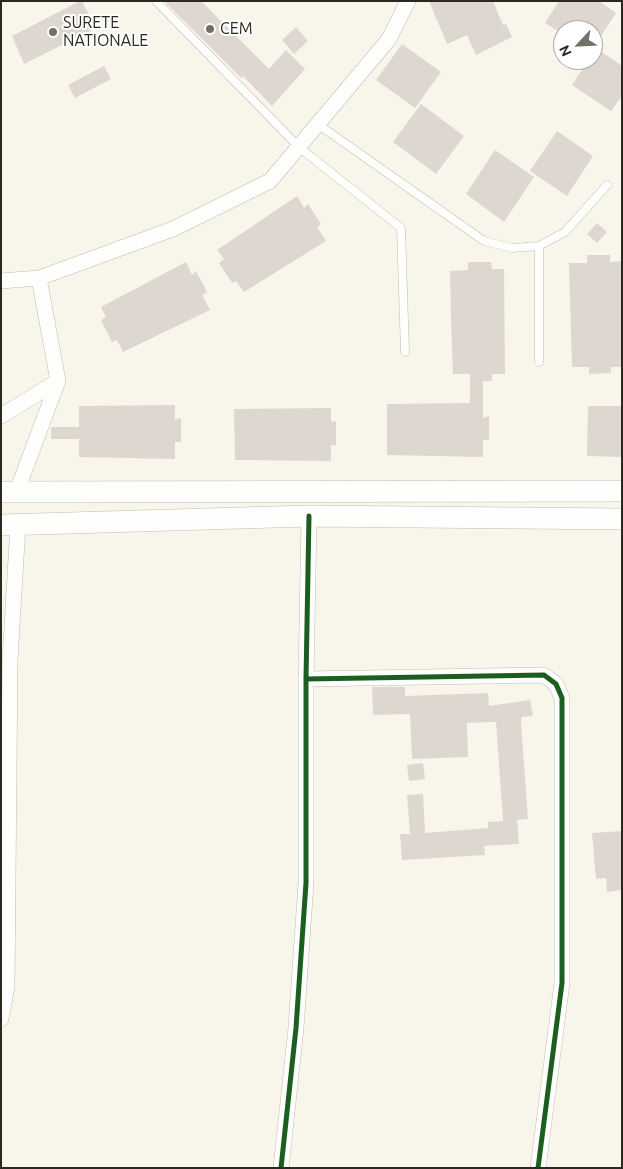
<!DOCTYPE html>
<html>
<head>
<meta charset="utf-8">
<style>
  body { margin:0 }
  #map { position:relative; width:623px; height:1169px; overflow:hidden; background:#f8f6ea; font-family:Ubuntu,sans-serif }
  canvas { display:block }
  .frame { position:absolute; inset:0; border:2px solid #2b291f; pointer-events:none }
  .north { position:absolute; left:553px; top:20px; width:50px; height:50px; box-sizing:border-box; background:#fff; border:1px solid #aaa9a5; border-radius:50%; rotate:245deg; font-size:14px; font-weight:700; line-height:20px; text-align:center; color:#2b291f }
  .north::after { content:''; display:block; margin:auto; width:18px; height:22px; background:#737166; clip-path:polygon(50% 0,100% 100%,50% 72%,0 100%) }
</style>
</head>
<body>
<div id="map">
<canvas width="623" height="1169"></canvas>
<div class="frame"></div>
<div class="north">N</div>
</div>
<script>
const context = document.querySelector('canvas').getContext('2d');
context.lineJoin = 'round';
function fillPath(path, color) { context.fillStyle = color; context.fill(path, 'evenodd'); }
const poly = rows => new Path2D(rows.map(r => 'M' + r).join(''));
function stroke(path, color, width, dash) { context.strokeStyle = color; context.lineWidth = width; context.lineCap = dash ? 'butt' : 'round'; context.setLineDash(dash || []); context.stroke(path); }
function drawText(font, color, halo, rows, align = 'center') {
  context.font = font + ' Ubuntu,sans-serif'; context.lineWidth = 4; context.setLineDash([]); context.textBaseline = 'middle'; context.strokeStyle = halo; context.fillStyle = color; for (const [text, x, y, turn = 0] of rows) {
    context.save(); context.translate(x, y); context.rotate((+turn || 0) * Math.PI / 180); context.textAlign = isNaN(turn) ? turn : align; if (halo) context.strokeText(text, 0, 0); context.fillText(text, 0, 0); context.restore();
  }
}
const building = poly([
  [80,1,82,1,96,28,24,64,12,36],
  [164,1,201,1,269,69,286,50,305,69,272,106,243,76,241,78],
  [429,1,493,1,503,25,506,24,512,37,476,55,467,35,447,44],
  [559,1,599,1,616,13,593,48,593,30,556,30,545,23],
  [296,27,308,41,294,54,282,40],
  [402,44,441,72,415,108,376,80],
  [596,48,622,66,622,96,611,111,572,85,588,60,593,60],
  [104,66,111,79,75,98,68,85],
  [421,104,464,136,436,174,393,142],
  [557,131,593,156,567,196,530,171],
  [495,150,534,177,504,222,466,194],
  [297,196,304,208,308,204,321,224,317,227,326,241,244,292,236,281,232,283,219,263,224,259,217,250],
  [597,223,607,232,597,243,587,234],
  [587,255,610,255,610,262,622,261,622,367,611,367,611,373,589,374,589,367,572,367,569,263,587,263],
  [186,262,192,275,196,271,207,292,202,295,210,310,123,352,117,340,112,342,101,320,106,317,101,307],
  [468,262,491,262,492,269,504,269,505,374,492,374,492,381,483,381,483,418,489,416,489,440,483,440,483,457,387,455,387,404,470,403,470,374,453,374,451,319,450,271,468,270],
  [175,405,175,420,181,418,181,442,175,442,175,459,79,457,79,439,51,439,51,427,79,427,79,406],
  [588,406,622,406,622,457,587,456],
  [331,408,331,422,336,421,336,445,331,445,331,461,235,460,234,409],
  [372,687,405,687,405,696,488,693,489,706,530,700,533,716,522,717,521,723,528,819,517,820,519,844,484,846,485,855,402,860,400,834,410,834,407,795,423,794,425,833,488,828,488,822,503,821,496,722,467,723,468,757,412,759,410,714,373,715],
  [423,763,425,779,409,781,407,765],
  [622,831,622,890,607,892,606,878,596,879,592,833]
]);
const service = poly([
  [156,1,300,148,401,228,405,352],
  [319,125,484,241,512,248,539,246,565,232,607,185],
  [539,362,539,246]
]);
const minor = poly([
  [1,281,39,278,173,229,270,181,389,39,408,1],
  [1,416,58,381],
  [17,491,58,381,39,278],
  [306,679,544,675,556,684,562,698,562,983,538,1168],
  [1,1019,7,986,10,660,18,525],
  [281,1168,296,1028,306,883,306,679,309,516]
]);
const secondary = poly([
  [1,492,622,491],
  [1,525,309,516,622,519]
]);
const cycleway = poly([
  [306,679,544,675,556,684,562,698,562,983,538,1168],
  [281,1168,296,1028,306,883,306,679,309,516]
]);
const markers = [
  [210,29,5,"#737166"],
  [53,32,5,"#737166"]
];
const poiNames = [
  ["SURETE",63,23],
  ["NATIONALE",63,41],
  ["CEM",220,29]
];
fillPath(building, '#ded7d0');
stroke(service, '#bfbdb3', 9);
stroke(minor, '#bfbdb3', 16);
stroke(secondary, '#bfbdb3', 22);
stroke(service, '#fefefc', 8);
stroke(minor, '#fefefc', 15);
stroke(secondary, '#fefefc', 21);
stroke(cycleway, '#1b5e20', 5);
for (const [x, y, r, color] of markers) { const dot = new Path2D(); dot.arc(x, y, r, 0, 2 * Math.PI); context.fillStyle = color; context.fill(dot); stroke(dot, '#fff', 2); }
drawText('16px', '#2b291f', '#fff', poiNames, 'left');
</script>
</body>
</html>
